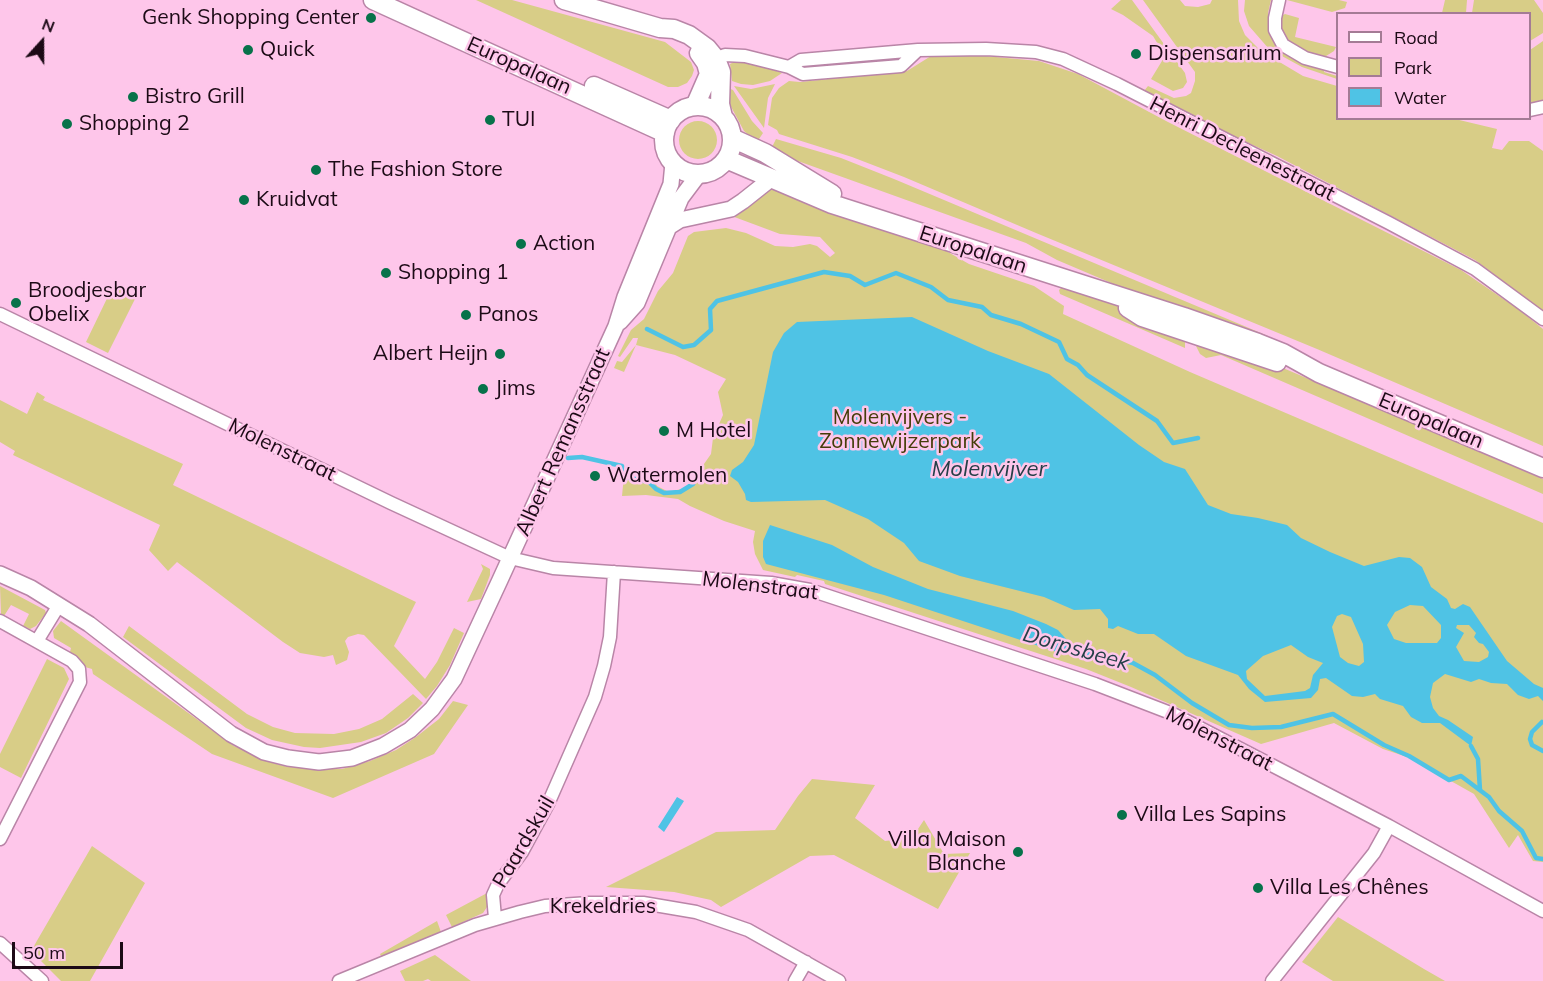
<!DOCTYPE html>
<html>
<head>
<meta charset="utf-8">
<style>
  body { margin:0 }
  #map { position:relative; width:1543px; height:981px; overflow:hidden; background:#fec6ea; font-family:Mulish,sans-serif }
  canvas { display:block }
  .legend { position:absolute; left:1336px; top:12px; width:195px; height:108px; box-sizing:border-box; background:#fec6ea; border:2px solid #a47b95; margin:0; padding:8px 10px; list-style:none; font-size:18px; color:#1c0a16 }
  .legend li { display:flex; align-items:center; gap:12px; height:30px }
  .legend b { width:30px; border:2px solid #a47b95 }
  .north { position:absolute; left:12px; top:12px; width:60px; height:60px; -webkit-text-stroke:4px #fec6ea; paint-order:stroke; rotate:21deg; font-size:16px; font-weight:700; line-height:24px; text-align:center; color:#1c0a16 }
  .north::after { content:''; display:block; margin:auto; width:21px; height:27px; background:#1c0a16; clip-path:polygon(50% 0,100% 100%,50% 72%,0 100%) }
  .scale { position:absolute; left:12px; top:942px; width:111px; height:27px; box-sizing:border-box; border:3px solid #1c0a16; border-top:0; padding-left:8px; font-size:18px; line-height:21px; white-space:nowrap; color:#1c0a16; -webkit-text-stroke:4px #fec6ea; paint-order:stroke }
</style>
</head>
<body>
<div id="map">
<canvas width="1543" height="981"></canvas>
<ul class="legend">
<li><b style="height:8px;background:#fff"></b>Road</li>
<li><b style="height:16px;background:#d8cd87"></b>Park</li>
<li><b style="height:16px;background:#4fc3e5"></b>Water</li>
</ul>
<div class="north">N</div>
<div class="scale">50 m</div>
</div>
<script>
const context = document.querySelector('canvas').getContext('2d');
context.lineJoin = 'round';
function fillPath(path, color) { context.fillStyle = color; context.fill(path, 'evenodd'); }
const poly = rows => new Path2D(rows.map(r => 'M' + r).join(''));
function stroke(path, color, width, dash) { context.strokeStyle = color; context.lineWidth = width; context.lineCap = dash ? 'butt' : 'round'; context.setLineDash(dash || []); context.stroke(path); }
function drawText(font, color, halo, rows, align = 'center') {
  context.font = font + ' Mulish,sans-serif'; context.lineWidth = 5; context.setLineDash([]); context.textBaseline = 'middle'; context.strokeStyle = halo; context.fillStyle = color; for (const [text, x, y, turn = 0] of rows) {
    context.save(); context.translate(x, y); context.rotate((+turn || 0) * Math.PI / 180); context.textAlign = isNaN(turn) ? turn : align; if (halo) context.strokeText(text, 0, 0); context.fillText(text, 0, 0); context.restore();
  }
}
const green = poly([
  [476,0,512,0,665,42,691,62,694,70,692,76,687,83,678,87,668,87],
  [1121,0,1132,0,1185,73,1187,82,1183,88,1173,91,1151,79,1165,56,1153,36,1123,15,1111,9],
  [1143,0,1180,0,1185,6,1198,7,1210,4,1212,0,1238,0,1239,21,1245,35,1261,51,1303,76,1337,86,1338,118,1455,119,1497,129,1492,148,1502,150,1509,141,1529,141,1543,151,1543,311,1475,260,1277,156,1213,127,1144,91,1148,86,1174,98,1186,96,1191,93,1195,81,1195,72],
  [1245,0,1271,0,1268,13,1272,34,1325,67,1324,72,1337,76,1337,79,1302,67,1269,49,1249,26,1244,11],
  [1287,0,1339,0,1347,2,1345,8,1332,12],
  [1445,0,1467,0,1466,13,1442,13],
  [1474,0,1534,0,1543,13,1543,33,1530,41,1530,14,1472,13],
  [1285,14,1299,18,1295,37,1336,47,1334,51,1323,58,1305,53,1296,48,1286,39,1279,28,1278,18],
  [1543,41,1543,101,1530,106,1530,50],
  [931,56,985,56,1039,61,1078,74,1168,122,1461,270,1518,309,1543,329,1543,446,1317,349,1036,233,904,177,852,157,779,134,777,130,768,125,772,98,779,88,789,81,800,82,907,71],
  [736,61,767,68,782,73,770,81,753,85,741,84,732,81,730,64],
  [775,84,768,98,764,128,734,86,751,89],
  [728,88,733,90,752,121,763,133,757,142,744,131,728,101],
  '679 140a19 19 0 1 1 38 0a19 19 0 1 1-38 0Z',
  [776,139,841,158,894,179,1268,336,1266,341,1163,305,1057,260,1026,243,795,160,771,149],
  [773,187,934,244,969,264,1034,286,1064,306,1063,314,1190,372,1543,523,1543,862,1533,861,1518,835,1509,848,1474,794,1410,758,1383,749,1334,723,1261,744,1131,687,1086,669,825,584,824,581,797,575,795,577,763,570,755,554,753,542,755,531,724,521,690,506,678,499,646,495,622,496,624,475,655,482,657,486,669,492,685,488,692,481,711,454,713,438,723,415,718,392,726,379,675,355,636,345,624,372,614,368,617,361,622,362,636,345,638,338,633,338,620,357,618,356,631,330,644,319,658,291,673,273,688,236,694,232,726,228,746,233,775,246,793,247,810,244,817,246,830,257,835,253,820,237,780,234,729,215],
  [113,286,136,297,108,353,86,342],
  [1062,287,1117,306,1143,321,1185,336,1185,348,1060,294,1059,290],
  [1196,340,1283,368,1543,479,1543,494,1221,355,1206,358,1200,354,1196,346],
  [37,392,45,397,43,400,183,464,173,485,416,602,394,646,425,679,437,662,454,628,464,633,450,665,437,686,426,699,364,635,358,634,348,637,345,641,349,652,347,660,336,665,333,655,324,657,300,653,283,642,177,562,168,571,149,550,160,525,13,455,15,451,0,442,0,400,27,414],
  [481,564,490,569,490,575,481,599,467,602,483,569],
  [0,586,45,610,46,613,36,626,30,629,23,626,29,614,11,605,4,616,1,614],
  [61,621,234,746,269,762,288,767,342,769,370,761,396,750,416,737,439,719,453,701,468,705,434,754,333,798,212,754,93,674,92,669,85,667,79,658,70,652,71,648,54,638,53,631],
  [129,626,247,714,273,727,295,733,334,734,359,729,382,719,413,694,423,703,408,718,386,733,361,742,320,748,304,747,272,740,246,728,123,637],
  [47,659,64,668,69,679,21,778,0,767,0,754],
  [812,779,875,785,855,818,885,841,912,838,924,820,944,854,970,853,938,909,834,855,810,856,721,907,711,900,674,892,606,887,716,832,775,830,798,796],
  [92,846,145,883,90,981,61,981,31,951],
  [489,892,487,907,483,913,452,927,446,915],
  [1338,917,1424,969,1445,981,1333,981,1302,962],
  [437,921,441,932,381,956,380,954],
  [435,955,471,981,431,981,428,979,423,981,405,981,400,971]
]);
const water = poly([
  [912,317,988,351,1049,374,1139,445,1164,462,1185,469,1208,505,1231,514,1258,518,1287,525,1301,538,1330,552,1364,566,1399,557,1410,558,1422,567,1431,587,1447,599,1451,608,1455,609,1463,604,1470,607,1507,661,1534,684,1543,688,1543,701,1538,696,1529,699,1518,695,1507,684,1491,683,1479,679,1471,682,1445,674,1433,683,1430,697,1433,708,1439,716,1448,720,1473,737,1471,746,1440,723,1422,723,1411,717,1403,706,1380,699,1375,694,1363,697,1352,696,1326,678,1320,679,1318,690,1311,698,1265,702,1249,689,1238,675,1186,656,1154,634,1138,634,1118,626,1113,629,1108,628,1108,619,1100,609,1074,610,1044,597,960,576,919,561,904,543,868,519,825,500,751,502,746,500,745,494,738,482,730,476,732,470,743,462,754,445,773,352,784,333,797,322],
  [1410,605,1423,606,1441,625,1441,638,1437,643,1406,643,1394,639,1387,625,1395,612],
  [1342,614,1351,617,1363,644,1364,662,1359,666,1348,663,1340,657,1332,627,1337,616],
  [1457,625,1469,625,1476,633,1474,637,1479,643,1483,644,1489,652,1488,657,1479,662,1464,661,1456,647,1464,633,1456,628],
  [1291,645,1308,657,1323,663,1313,675,1310,688,1305,691,1265,696,1247,679,1246,671,1263,656],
  [770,525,832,545,873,567,928,589,1013,611,1046,624,1058,630,1074,648,1073,651,1071,654,1060,653,884,595,766,564,763,557,763,541],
  [677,797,684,801,664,832,658,827]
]);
const stream = poly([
  [647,329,683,347,694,345,711,330,710,309,717,301,824,272,850,276,865,285,896,273,931,287,948,300,982,307,991,315,1021,324,1059,342,1067,359,1078,365,1087,375,1157,421,1173,443,1198,438],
  [568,458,582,457,622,466,621,476,649,482,656,489,664,493,680,492,693,484],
  [1068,649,1133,663,1155,675,1192,703,1229,725,1252,728,1281,727,1333,714,1384,745,1409,756,1449,780,1461,776,1489,797,1499,811,1522,831,1536,858,1543,859],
  [1542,722,1532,732,1530,739,1532,745,1543,751],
  [1471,746,1478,759,1480,790]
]);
const minor = poly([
  [1279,0,1275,18,1275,30,1283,45,1305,58,1338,67],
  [711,61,725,55,745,56,789,67,803,74,901,66,918,50],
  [789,67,801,60,918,50,986,49,1036,52,1063,59,1117,84,1389,223,1475,269,1543,319],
  [1530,110,1543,107],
  [0,314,391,503,510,558,553,568,771,583,810,590,1095,684,1173,714,1389,826,1543,911],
  [0,621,72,661,79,669,80,682,0,839],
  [37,641,59,605],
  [495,918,493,895,498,884,522,852,548,804,595,697,604,666,610,637,614,572],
  [0,943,42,981],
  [339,981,475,925,520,912,545,906,589,903,643,903,696,912,748,930,839,981],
  [795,981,806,962],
  [1272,981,1374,853,1389,826]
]);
const tertiary = poly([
  [669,227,680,220,731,209,743,201,772,178],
  [620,322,637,303,681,198,699,174],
  [0,574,31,588,89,624,231,734,264,752,288,758,319,762,352,758,383,746,410,730,432,709,454,679,500,580,616,326,625,297,671,184,673,163]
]);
const secondary = poly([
  [373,0,665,133],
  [564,0,660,28,674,29,689,35,707,48,716,59,721,72,720,104,723,117],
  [594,86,671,120],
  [695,106,709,74,706,63,699,53],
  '664 140a34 34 0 1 1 68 0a34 34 0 1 1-68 0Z',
  [732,138,765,153,832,194],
  [726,159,832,204,1184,317,1258,343,1283,353,1319,373,1543,468],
  [1128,308,1142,317,1277,362]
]);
const markers = [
  [371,18,6,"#07724a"],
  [248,50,6,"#07724a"],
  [1136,54,6,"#07724a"],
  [133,97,6,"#07724a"],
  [490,120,6,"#07724a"],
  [67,124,6,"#07724a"],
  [316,170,6,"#07724a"],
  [244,200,6,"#07724a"],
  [521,244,6,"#07724a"],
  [386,273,6,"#07724a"],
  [16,303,6,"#07724a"],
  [466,315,6,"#07724a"],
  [500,354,6,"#07724a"],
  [483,389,6,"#07724a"],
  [664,431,6,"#07724a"],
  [595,476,6,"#07724a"],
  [1122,815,6,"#07724a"],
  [1018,852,6,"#07724a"],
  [1258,888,6,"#07724a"]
];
const poiNames = [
  ["Genk Shopping Center",359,18,"right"],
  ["Quick",260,50],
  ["Dispensarium",1148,54],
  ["Bistro Grill",145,97],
  ["TUI",502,120],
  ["Shopping 2",79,124],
  ["The Fashion Store",328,170],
  ["Kruidvat",256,200],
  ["Action",533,244],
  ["Shopping 1",398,273],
  ["Broodjesbar",28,291],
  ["Obelix",28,315],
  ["Panos",478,315],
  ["Albert Heijn",488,354,"right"],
  ["Jims",495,389],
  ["M Hotel",676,431],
  ["Watermolen",607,476],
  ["Villa Les Sapins",1134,815],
  ["Villa Maison",1006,840,"right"],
  ["Blanche",1006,864,"right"],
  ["Villa Les Chênes",1270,888]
];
const streetNames = [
  ["Europalaan",519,66,24],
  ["Henri Decleenestraat",1242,149,27],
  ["Europalaan",973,250,18],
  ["Europalaan",1431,421,23],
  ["Albert Remansstraat",563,442,-66],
  ["Molenstraat",282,450,26],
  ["Molenstraat",760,586,7],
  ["Molenstraat",1219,739,27],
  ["Paardskuil",524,842,-60],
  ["Krekeldries",603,907]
];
const parkNames = [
  ["Molenvijvers -",900,418],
  ["Zonnewijzerpark",900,442]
];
const waterNames = [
  ["Molenvijver",989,469],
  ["Dorpsbeek",1076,649,16]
];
fillPath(green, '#d8cd87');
fillPath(water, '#4fc3e5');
stroke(stream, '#4fc3e5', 4.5);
stroke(minor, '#b985a7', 15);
stroke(tertiary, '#b985a7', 18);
stroke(secondary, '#b985a7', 21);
stroke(minor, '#fff', 12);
stroke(tertiary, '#fff', 15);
stroke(secondary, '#fff', 18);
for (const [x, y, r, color] of markers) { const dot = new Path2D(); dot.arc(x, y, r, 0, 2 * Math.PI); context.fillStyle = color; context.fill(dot); stroke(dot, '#fec6ea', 2); }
drawText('21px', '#1c0a16', '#fec6ea', poiNames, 'left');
drawText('21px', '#1c0a16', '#fec6ea', streetNames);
drawText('21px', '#453d09', '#fec6ea', parkNames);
drawText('italic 22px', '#253f47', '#fec6ea', waterNames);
</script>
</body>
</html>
